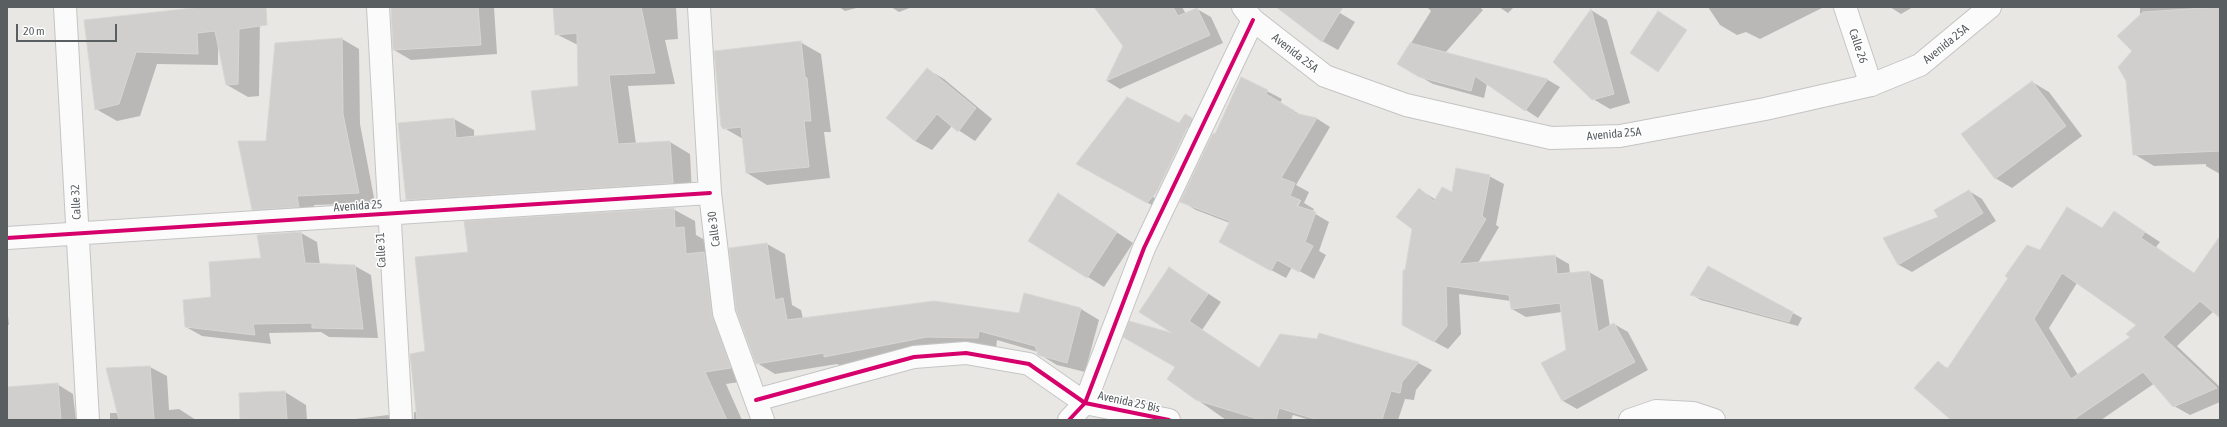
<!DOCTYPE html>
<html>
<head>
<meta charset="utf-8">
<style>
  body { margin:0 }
  #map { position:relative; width:2227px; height:427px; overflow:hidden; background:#e9e7e4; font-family:"Asap Condensed",sans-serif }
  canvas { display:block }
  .frame { position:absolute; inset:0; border:8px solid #595e61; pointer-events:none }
  .scale { position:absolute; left:16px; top:24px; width:101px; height:18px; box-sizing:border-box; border:2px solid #595e61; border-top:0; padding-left:5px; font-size:12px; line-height:14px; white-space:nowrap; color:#595e61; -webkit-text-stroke:3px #fff; paint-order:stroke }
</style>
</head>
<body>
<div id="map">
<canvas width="2227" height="427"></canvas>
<div class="frame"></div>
<div class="scale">20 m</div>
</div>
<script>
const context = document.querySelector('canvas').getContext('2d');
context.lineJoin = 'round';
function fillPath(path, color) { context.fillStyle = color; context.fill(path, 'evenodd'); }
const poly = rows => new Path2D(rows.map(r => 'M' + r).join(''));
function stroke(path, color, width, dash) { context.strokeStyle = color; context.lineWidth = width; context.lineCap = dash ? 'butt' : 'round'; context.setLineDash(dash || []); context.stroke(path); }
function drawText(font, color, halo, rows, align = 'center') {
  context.font = font + ' "Asap Condensed",sans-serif'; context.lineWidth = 3; context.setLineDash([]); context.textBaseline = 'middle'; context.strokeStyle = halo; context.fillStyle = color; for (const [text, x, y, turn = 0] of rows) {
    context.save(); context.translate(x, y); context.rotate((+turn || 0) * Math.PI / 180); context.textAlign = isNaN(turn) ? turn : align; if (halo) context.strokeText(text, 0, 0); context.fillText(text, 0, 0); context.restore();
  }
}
const shadow = poly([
  [212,7,244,7,260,16,259,96,248,97,227,85,218,43,218,65,157,64,140,116,117,121,96,109,85,20],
  [392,7,494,7,497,54,411,60,394,50],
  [554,7,676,7,678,39,665,40,675,84,628,86,636,144,670,142,690,154,692,194,427,211,407,199,454,119,474,130,474,137,537,131,579,87,578,45,556,34],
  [839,7,860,7,845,11],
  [891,7,912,7,899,12],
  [1095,7,1182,7,1186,14,1197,9,1211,17,1223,43,1120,89,1107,81,1124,46],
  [1277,7,1330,7,1355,22,1338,50,1322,41],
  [1427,7,1480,7,1483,10,1445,53,1548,80,1560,87,1538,118,1487,84,1484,98,1433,84,1398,64,1431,11],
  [1499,7,1514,7,1508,13],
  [1708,7,1824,7,1760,39,1746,32,1737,35,1720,25],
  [1890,7,1913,7,1901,14],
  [2140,7,2220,7,2220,174,2206,166,2206,164,2154,166,2134,154,2133,51,2140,17],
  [1591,10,1607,20,1630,103,1610,109,1593,99],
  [342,39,359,49,360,124,375,203,314,205,315,216,269,219,252,209],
  [800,42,821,54,831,132,824,132,830,178,767,185,747,173,743,139,724,128],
  [927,69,944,79,992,119,975,141,952,126,932,150,915,141,888,118],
  [1242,78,1282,99,1280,103,1301,115,1316,118,1330,127,1296,185,1309,192,1304,203,1314,209,1312,212,1329,222,1319,251,1326,255,1314,279,1292,267,1286,278,1234,250,1230,223,1196,210,1181,201,1216,135],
  [1299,200,1301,200,1296,210,1294,210],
  [2032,82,2049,92,2082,136,2012,188,1995,178],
  [1186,115,1200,124,1163,211,1092,173,1179,124],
  [1187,127,1189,127,1155,198,1153,197],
  [1489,176,1504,184,1496,225,1499,227,1478,263,1555,256,1569,264,1570,274,1589,272,1603,280,1610,327,1614,324,1628,332,1648,370,1577,409,1563,401,1543,363,1567,350,1562,312,1526,317,1512,309,1511,301,1459,294,1461,334,1448,349,1403,325,1406,271,1419,189,1436,200],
  [1969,191,1982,199,1996,221,1912,272,1899,265,1884,239,1939,217],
  [1059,194,1133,243,1104,287,1030,241],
  [673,209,695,221,696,235,705,240,752,380,726,384,742,420,414,420,414,412,417,412,426,352,469,253],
  [2114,212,2160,242,2156,247,2195,274,2220,262,2220,315,2214,311,2177,346,2220,387,2220,402,2190,415,2174,406,2155,383,2101,420,1953,420,1938,363,1949,369,2040,251,2103,229],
  [2077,283,2137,324,2131,337,2078,375,2049,328],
  [301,233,317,242,320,265,355,266,371,275,378,338,329,337,321,332,269,333,271,344,202,336,186,327,212,298,263,259,258,235],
  [767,244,785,254,792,305,801,310,803,319,1019,315,1025,294,1081,309,1099,320,1085,372,1057,365,1039,354,1038,352,997,340,996,348,844,367,837,364,775,374,757,363],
  [1183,277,1221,302,1202,330,1260,368,1418,363,1432,370,1416,390,1414,400,1405,399,1398,420,1310,420,1293,415,1291,420,1226,420,1168,379,1177,367,1177,335],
  [1190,318,1191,318,1183,337],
  [1692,295,1793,313,1802,318,1798,326,1701,300],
  [7,307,9,325,7,325],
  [150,367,167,376,169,410,179,409,196,420,110,420,110,413,118,413],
  [57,384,73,394,76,420,7,420,7,388],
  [285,392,306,405,307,420,243,420],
  [388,415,396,420,347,420]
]);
const building = poly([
  [202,7,266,7,267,25,239,29,238,84,226,85,215,31,197,33,198,54,136,52,119,104,95,110,84,20,202,7],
  [391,7,478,7,481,45,393,50,391,7],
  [553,7,641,7,655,73,609,75,618,144,670,141,673,183,406,200,398,123,454,118,456,138,536,130,531,91,578,86,577,33,555,35,553,7],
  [1094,7,1173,7,1178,16,1197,8,1210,35,1106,81,1123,46,1094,7],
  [1276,7,1343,7,1322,42,1276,7],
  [2220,7,2220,151,2133,155,2126,81,2118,67,2132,51,2117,36,2143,12,2220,7],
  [1591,9,1614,94,1592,100,1553,62,1591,9],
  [1658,11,1687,30,1658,72,1630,53,1658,11],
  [342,38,343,114,359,193,297,196,299,207,252,210,238,141,266,141,275,43,342,38],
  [801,41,805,77,807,78,811,121,804,121,809,167,746,173,741,127,723,129,721,126,714,51,801,41],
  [1410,43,1548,79,1525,111,1475,76,1471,91,1419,77,1397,64,1410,43],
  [927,68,976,108,958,132,937,114,915,141,886,118,927,68],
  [1241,77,1268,90,1266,94,1295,111,1294,113,1317,118,1281,178,1295,183,1290,196,1300,200,1297,206,1316,212,1305,242,1313,246,1299,272,1277,260,1271,271,1219,242,1230,221,1180,202,1213,133,1215,134,1241,77],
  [2032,81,2066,126,1995,179,1961,134,2032,81],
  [1127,97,1179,123,1185,114,1192,118,1156,193,1147,203,1076,164,1127,97],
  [1456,168,1490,175,1482,216,1486,219,1459,264,1555,255,1557,274,1589,271,1598,332,1614,323,1635,362,1562,401,1541,363,1566,350,1560,303,1511,309,1509,295,1446,286,1447,326,1434,342,1402,325,1403,270,1405,270,1412,229,1396,217,1419,188,1434,201,1442,187,1452,192,1456,168],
  [1969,190,1983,213,1898,265,1883,238,1938,217,1934,210,1969,190],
  [1058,193,1117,232,1087,278,1028,241,1058,193],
  [2067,207,2102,228,2114,211,2145,232,2141,238,2194,273,2220,236,2220,318,2200,301,2163,337,2217,388,2173,407,2143,372,2073,420,1951,420,1914,388,1938,361,1947,369,2008,278,2005,276,2027,245,2040,250,2067,207],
  [2062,273,2136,325,2126,334,2130,337,2071,379,2034,319,2062,273],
  [674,208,675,228,684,227,686,254,704,252,712,315,731,368,705,372,727,420,417,420,410,354,425,351,415,257,468,252,464,221,674,208],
  [301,232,305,263,355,265,363,329,312,328,312,323,253,324,255,335,185,327,183,300,211,297,209,262,261,258,257,235,301,232],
  [767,243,775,300,783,298,787,320,934,301,1019,313,1024,293,1081,308,1067,363,1038,355,1035,346,979,331,978,338,927,337,824,357,824,353,756,364,736,310,729,248,767,243],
  [1708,266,1793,312,1789,322,1690,295,1708,266],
  [1169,267,1208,294,1189,321,1259,368,1280,334,1317,339,1319,333,1419,362,1402,382,1400,393,1391,391,1382,420,1318,420,1279,408,1276,420,1261,420,1196,400,1167,379,1175,367,1123,337,1129,321,1172,333,1139,312,1169,267],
  [150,366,154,420,119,420,106,368,150,366],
  [58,383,61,420,7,420,7,387,58,383],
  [285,391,287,420,240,420,239,393,285,391]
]);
const street = poly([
  [65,7,88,420],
  [378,7,401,420],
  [699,7,710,193,724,313,763,420],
  [1845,7,1871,85],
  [7,238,710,193],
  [756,400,914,357,966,353,1029,364,1085,403,1169,420],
  [1069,420,1085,403,1144,248,1253,20],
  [1630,420,1656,411,1693,413,1714,420]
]);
const secondary = poly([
  [1243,7,1253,20,1325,76,1406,105,1551,138,1620,136,1765,109,1871,85,1920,65,1990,7]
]);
const cycleway = poly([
  [7,238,710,193],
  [756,400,914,357,966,353,1029,364,1085,403,1169,420],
  [1069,420,1085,403,1144,248,1253,20]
]);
const streetNames = [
  ["Avenida 25A",1946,44,-39],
  ["Calle 26",1858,46,71],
  ["Avenida 25A",1295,53,38],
  ["Avenida 25A",1614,134,-5],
  ["Calle 32",76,202,-93],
  ["Avenida 25",358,206,-4],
  ["Calle 30",714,229,-97],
  ["Calle 31",381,250,-93],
  ["Avenida 25 Bis",1129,402,12]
];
fillPath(shadow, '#0003');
fillPath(building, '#d1cfcd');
stroke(building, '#d8d6d3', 1);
stroke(street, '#c4c5c5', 24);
stroke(secondary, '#c4c4c4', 24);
stroke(street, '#fcfbfb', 22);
stroke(secondary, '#fcfbfb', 22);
stroke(cycleway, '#d6006c', 4);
drawText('12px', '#595e61', '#fff', streetNames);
</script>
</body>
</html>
